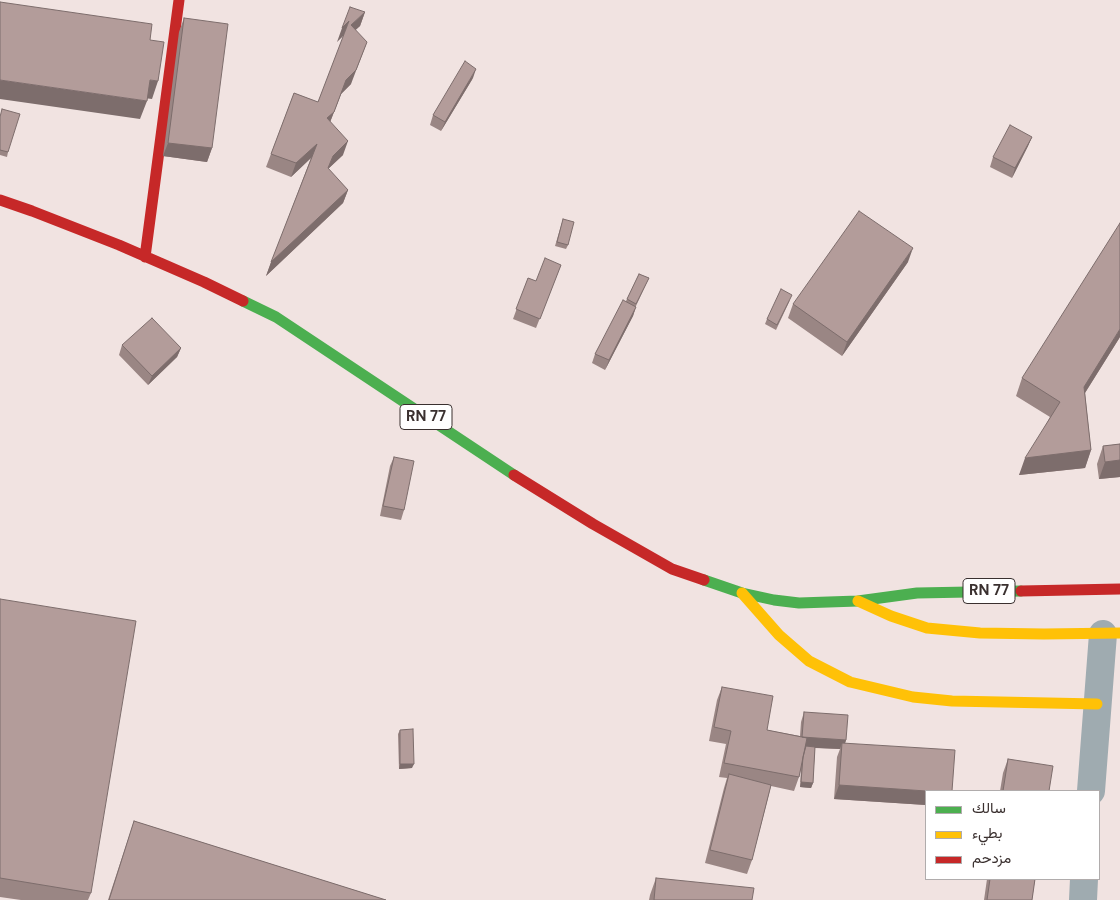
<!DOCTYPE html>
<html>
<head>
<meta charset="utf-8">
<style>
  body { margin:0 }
  #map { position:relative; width:1120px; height:900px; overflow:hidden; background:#f1e3e1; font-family:"DM Sans",Vazirmatn,sans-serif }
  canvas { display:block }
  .legend { position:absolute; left:925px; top:790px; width:175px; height:90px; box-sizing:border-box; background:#fff; border:1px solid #b0acac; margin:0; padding:6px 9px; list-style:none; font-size:15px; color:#3a302f }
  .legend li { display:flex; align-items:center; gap:10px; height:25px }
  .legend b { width:25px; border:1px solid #b0acac }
</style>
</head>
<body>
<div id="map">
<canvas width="1120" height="900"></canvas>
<ul class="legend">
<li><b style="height:6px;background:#4caf50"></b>سالك</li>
<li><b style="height:6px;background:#ffc107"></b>بطيء</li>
<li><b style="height:6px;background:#c62828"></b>مزدحم</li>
</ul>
</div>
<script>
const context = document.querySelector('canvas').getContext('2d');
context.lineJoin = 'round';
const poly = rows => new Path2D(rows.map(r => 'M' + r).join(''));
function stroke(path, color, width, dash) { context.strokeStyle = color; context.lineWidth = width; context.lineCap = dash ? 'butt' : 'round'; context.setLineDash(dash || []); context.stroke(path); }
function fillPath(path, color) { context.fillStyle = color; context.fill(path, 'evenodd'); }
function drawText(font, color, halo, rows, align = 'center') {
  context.font = font + ' "DM Sans",sans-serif'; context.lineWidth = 5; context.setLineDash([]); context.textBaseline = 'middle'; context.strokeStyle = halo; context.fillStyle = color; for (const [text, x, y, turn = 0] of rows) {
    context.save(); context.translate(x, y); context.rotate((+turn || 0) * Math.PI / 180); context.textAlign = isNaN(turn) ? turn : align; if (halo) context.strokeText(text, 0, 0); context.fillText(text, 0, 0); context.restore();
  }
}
const street = poly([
  [1091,791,1103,634],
  [1083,900,1084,879]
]);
const fast = poly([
  [243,301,276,317,514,475],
  [704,580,742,593,774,600,799,603,858,601,917,593,1021,591]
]);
const slow = poly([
  [742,593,779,635,809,661,850,682,913,697,952,701,1097,704],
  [858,601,891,616,927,628,980,633,1044,634,1120,633]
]);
const jam = poly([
  [0,200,32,211,119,245,204,282,243,301],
  [145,257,179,0],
  [514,475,593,524,672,569,704,580],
  [1021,591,1120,589]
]);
const wall = poly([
  [365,12,360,26,355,30,351,84,341,94,330,122,343,155,328,169,348,190,343,203,266,276,311,158,291,177,266,167,294,93,318,102,344,35,337,42],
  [184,18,212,148,207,162,163,156,179,32],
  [473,78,441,131,430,125,433,115],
  [0,116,8,152,7,157,0,155],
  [1032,137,1028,146,1012,178,990,167,993,157],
  [563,219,568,245,566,249,555,246],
  [908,262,842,356,788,318,793,304],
  [561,265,536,328,513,319,528,278,536,281],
  [639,274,649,278,636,306,633,316,605,370,592,363,595,354,626,301],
  [790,300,776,330,765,324,767,319],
  [1120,337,1085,393,1091,450,1085,468,1019,475,1050,417,1016,396,1022,378],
  [122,345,181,348,177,357,148,385,119,355],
  [1120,444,1120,477,1099,479,1097,464,1103,446],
  [394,457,404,510,401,520,380,516,390,466],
  [0,599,91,893,88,900,21,900,0,897],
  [722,687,767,730,800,736,801,722,804,712,846,740,845,743,926,791,926,805,834,799,837,757,840,749,815,748,813,783,811,788,800,787,801,769,799,777,794,791,771,786,752,860,747,874,705,863,724,788,727,778,719,777,726,744,709,741,717,700],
  [400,730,412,768,399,769,398,734],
  [1008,759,1049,791,1000,791,1003,773],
  [134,821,386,900,108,900],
  [656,878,752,900,649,900,650,895],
  [987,879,1035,879,1032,900,984,900]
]);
const shadedWall = poly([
  [365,12,360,26,346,39,351,25],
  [349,21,344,35,337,42,342,28],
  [367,42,351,84,341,94,329,125,327,118,346,80],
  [476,69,473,78,441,131,445,122],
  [0,80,147,101,140,119,0,99],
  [150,80,158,81,152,99,144,98],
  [1032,137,1028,146,1012,178,1015,168],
  [348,141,343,155,328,169,323,182,333,156],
  [168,143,212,148,207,162,163,156],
  [317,144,312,157,291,177,296,163],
  [348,190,343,203,266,276,271,262],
  [913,248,908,262,842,356,847,342],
  [636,307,633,316,605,370,609,360],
  [1120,329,1120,337,1078,404,1084,387],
  [181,348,177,357,148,385,152,376],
  [1091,450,1085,468,1019,475,1025,458],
  [1120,460,1120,477,1099,479,1105,462],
  [802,737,846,740,843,750,842,743,840,749,799,747],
  [400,764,414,764,412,768,399,769],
  [801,782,813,783,811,788,800,787],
  [839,785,926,791,926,805,834,799]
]);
const building = poly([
  [0,2,152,24,150,40,164,42,158,81,150,80,147,101,0,80,0,2],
  [350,7,365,12,351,25,367,42,356,70,346,80,334,112,327,118,348,141,333,156,328,168,348,190,271,262,317,144,296,163,271,154,294,93,318,102,349,21,342,28,350,7],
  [184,18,228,24,212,148,168,143,184,18],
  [465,61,476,69,445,122,433,115,465,61],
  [2,109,20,114,8,152,0,150,0,117,2,109],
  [1010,125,1032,137,1015,168,993,157,1010,125],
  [859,211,913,248,847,342,793,304,859,211],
  [563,219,574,222,568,245,557,242,563,219],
  [1120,223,1120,329,1084,387,1091,450,1025,458,1060,402,1022,378,1120,223],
  [545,258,561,265,540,319,516,309,528,278,536,281,545,258],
  [639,274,649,278,636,304,627,299,639,274],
  [781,289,792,295,777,325,767,319,781,289],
  [623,300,636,307,609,360,595,354,623,300],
  [152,318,181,348,152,376,122,345,152,318],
  [1120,444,1120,460,1105,462,1103,446,1120,444],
  [394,457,414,461,404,510,383,506,394,457],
  [0,599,136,621,91,893,0,878,0,599],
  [722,687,773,696,767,730,807,738,799,777,724,763,731,731,714,727,722,687],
  [804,712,848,715,846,740,802,737,804,712],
  [413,729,414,764,400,764,400,730,413,729],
  [842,743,955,750,952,791,926,791,839,785,842,743],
  [806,746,815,747,813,783,801,782,803,757,806,746],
  [1008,759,1053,766,1049,791,1003,791,1008,759],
  [729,774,771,785,752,860,710,850,729,774],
  [134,821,386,900,109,900,134,821],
  [656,878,754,888,752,900,654,900,656,878],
  [990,879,1035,879,1032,900,987,900,990,879]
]);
const shields = [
  [426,417,52],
  [989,591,52]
];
const shieldNames = [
  ["RN 77",426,417],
  ["RN 77",989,591]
];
stroke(street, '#9fabb0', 28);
stroke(fast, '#4caf50', 11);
stroke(slow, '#ffc107', 11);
stroke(jam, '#c62828', 11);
fillPath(wall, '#9a8684');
fillPath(shadedWall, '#7d6d6c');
fillPath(building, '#b39c9a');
stroke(building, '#7d6d6c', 1);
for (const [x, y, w] of shields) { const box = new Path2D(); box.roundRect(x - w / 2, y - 12.5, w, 25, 4); context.fillStyle = '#fff'; context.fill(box); stroke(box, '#3a302f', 1); }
drawText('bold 15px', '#3a302f', null, shieldNames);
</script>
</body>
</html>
